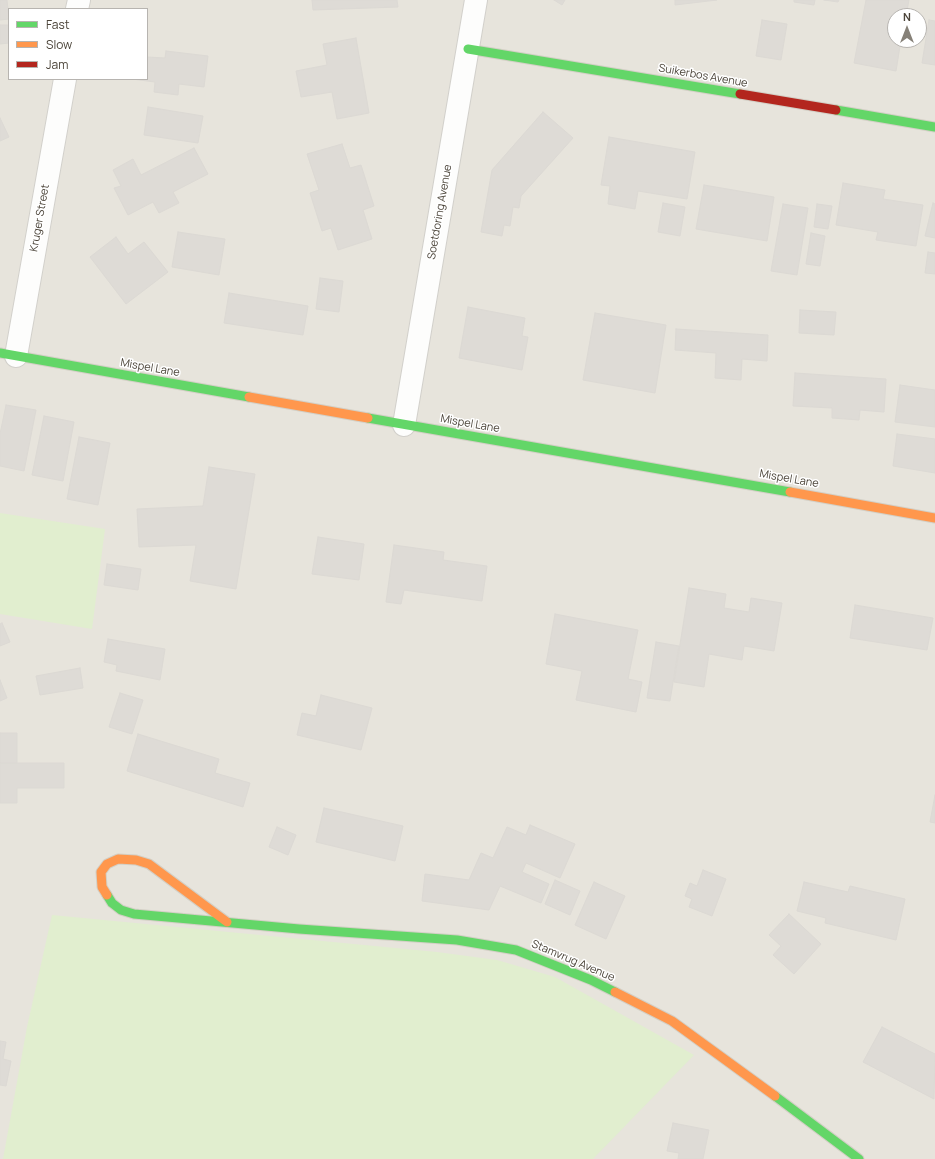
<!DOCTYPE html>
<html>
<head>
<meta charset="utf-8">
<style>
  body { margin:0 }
  #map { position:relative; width:935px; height:1159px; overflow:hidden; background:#f4f2ee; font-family:Manrope,sans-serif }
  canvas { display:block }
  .legend { position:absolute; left:8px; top:8px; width:140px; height:72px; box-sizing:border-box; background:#fff; border:1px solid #b7b4b0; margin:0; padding:5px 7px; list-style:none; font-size:12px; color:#4b4439 }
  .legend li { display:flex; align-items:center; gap:8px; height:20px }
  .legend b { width:20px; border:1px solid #b7b4b0 }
  .north { position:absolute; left:887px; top:8px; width:40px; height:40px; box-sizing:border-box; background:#fff; border:1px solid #b7b4b0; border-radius:50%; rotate:0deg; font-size:11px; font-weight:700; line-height:16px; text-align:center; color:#4b4439 }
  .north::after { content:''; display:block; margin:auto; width:14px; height:18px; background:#868178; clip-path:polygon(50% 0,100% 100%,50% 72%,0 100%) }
</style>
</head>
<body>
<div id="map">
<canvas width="935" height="1159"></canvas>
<ul class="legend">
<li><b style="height:5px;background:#63d668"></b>Fast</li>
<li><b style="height:5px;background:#ff974d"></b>Slow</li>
<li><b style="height:5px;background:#b3261e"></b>Jam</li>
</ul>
<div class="north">N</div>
</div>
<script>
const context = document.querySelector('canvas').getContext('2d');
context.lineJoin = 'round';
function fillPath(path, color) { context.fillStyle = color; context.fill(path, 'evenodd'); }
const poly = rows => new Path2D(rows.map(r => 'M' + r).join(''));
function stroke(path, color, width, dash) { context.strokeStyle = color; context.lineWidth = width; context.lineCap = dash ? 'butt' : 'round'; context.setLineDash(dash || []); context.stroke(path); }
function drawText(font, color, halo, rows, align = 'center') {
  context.font = font + ' Manrope,sans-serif'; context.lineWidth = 3; context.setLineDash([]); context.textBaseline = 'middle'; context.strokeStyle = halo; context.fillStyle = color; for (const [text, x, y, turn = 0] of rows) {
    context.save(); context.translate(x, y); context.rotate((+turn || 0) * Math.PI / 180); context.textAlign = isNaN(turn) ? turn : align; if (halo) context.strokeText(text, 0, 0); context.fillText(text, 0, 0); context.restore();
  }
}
const residential = poly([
  [0,0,935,0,935,1159,0,1159],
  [9,9,147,9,147,79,9,79],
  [895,16,919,16,919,40,895,40]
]);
const green = poly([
  [0,513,105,529,92,629,0,614],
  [52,915,437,952,497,960,555,977,694,1055,593,1159,3,1159,27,1027]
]);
const building = poly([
  [0,0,7,0,9,19,0,20,0,0],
  [312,0,397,0,398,7,313,10,312,0],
  [554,0,565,0,562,5,554,0],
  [675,0,717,0,675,5,675,0],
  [794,0,815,0,814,5,794,2,794,0],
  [824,0,839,0,838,2,824,0],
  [866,0,909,0,906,16,895,16,895,40,901,40,896,71,854,63,866,0],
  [762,20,787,24,781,60,756,56,762,20],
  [929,20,935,21,935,65,922,63,929,20],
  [0,25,9,25,9,43,0,44,0,25],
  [356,38,369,113,337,119,332,92,301,97,296,71,327,65,323,44,356,38],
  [166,51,208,56,204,87,179,84,178,95,154,92,155,82,132,79,147,79,147,57,165,58,166,51],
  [148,107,203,116,198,143,144,135,148,107],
  [543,112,573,138,521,196,519,208,513,207,510,226,504,225,502,236,481,232,492,170,543,112],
  [0,118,9,137,0,141,0,118],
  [609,137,695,152,687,199,638,191,635,209,608,204,610,186,601,185,609,137],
  [342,144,350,168,361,165,374,206,363,210,372,239,338,250,331,228,322,231,310,193,319,190,307,154,342,144],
  [194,148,208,174,173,192,179,203,159,213,153,202,128,215,114,188,121,186,113,170,133,159,141,175,194,148],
  [843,183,885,190,883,199,923,205,916,246,876,240,878,232,836,225,843,183],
  [704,185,774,197,767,241,696,229,704,185],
  [663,203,685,207,680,236,658,232,663,203],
  [933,203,935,204,935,238,925,236,933,203],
  [783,204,808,208,797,275,771,271,783,204],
  [817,204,832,206,828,229,814,227,817,204],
  [178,232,225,239,219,275,172,267,178,232],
  [811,233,825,236,820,266,806,264,811,233],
  [116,237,128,254,144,242,168,272,126,304,90,257,116,237],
  [928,252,935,253,935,274,925,273,928,252],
  [320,278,343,281,339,312,316,309,320,278],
  [229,293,308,306,303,335,224,323,229,293],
  [468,307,525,318,522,336,528,337,522,370,459,358,468,307],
  [800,310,836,312,834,335,799,333,800,310],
  [595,313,666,325,655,393,583,380,595,313],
  [676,329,768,335,767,361,742,359,741,380,715,378,716,353,675,350,676,329],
  [795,373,886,379,884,412,860,410,859,420,832,418,832,408,793,406,795,373],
  [900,385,935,390,935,427,895,422,900,385],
  [6,405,36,410,24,471,0,466,0,434,6,405],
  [44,416,74,422,63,481,32,475,44,416],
  [897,434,935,439,935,473,893,466,897,434],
  [79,437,110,443,98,505,67,499,79,437],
  [209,467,255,474,236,589,190,581,196,545,139,547,137,509,203,506,209,467],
  [318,537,364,544,359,580,312,574,318,537],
  [394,545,444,552,443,560,487,566,482,601,404,590,401,604,386,602,394,545],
  [107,564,141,569,138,590,104,585,107,564],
  [689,588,726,594,724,608,749,612,751,598,782,603,774,651,744,646,742,660,709,654,704,687,674,682,689,588],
  [855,605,933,618,927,650,850,638,855,605],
  [555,614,638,630,628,679,642,682,636,712,576,700,582,671,546,664,555,614],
  [2,623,10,642,0,646,0,624,2,623],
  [108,639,165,649,160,680,116,671,117,665,104,662,108,639],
  [656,642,679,646,670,701,647,698,656,642],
  [80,668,83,688,40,695,36,676,80,668],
  [0,680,7,698,0,701,0,680],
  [120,693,143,700,132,734,109,727,120,693],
  [321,695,372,708,361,750,297,735,302,713,316,716,321,695],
  [0,733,17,733,17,763,0,763,0,733],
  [138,734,219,759,215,773,250,783,243,807,127,771,138,734],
  [0,763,64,763,64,788,17,788,17,803,0,803,0,763],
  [935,795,935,823,930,822,935,795],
  [324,808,403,826,395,861,316,842,324,808],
  [530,825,575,844,560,878,526,863,522,872,549,884,541,903,500,886,489,910,422,901,425,874,469,880,481,853,493,858,507,827,526,835,530,825],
  [277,827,296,835,288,855,269,847,277,827],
  [703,870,726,879,712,916,689,907,692,899,685,896,690,883,697,886,703,870],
  [555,880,580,891,570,915,545,904,555,880],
  [594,882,625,896,606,939,575,925,594,882],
  [804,882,848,892,850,886,905,899,896,940,825,923,826,918,797,911,804,882],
  [789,914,821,944,794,974,773,955,781,946,769,935,789,914],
  [882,1027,935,1054,934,1099,863,1062,882,1027],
  [0,1041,6,1042,3,1059,11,1061,6,1086,0,1085,0,1041],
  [673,1123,709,1130,703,1159,678,1159,679,1153,667,1151,673,1123]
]);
const street = poly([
  [77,9,79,0],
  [16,356,65,79],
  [404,425,476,0]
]);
const fast = poly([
  [468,49,740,94],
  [836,110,935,127],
  [0,353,249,397],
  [368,418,790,492],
  [107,895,112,903,121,910,134,914,299,929,457,940,516,950,591,980,615,992],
  [775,1096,859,1159]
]);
const slow = poly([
  [249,397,368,418],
  [790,492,935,518],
  [107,895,102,887,101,872,107,864,118,859,136,860,149,864,227,922],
  [615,992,672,1021,775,1096]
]);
const jam = poly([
  [740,94,836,110]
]);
const streetNames = [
  ["Suikerbos Avenue",703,76,10],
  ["Soetdoring Avenue",440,212,-80],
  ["Kruger Street",40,218,-80],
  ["Mispel Lane",150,368,10],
  ["Mispel Lane",470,424,10],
  ["Mispel Lane",789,479,10],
  ["Stamvrug Avenue",573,961,23]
];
fillPath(residential, '#e7e4dc');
fillPath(green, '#e1eecf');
fillPath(building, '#dedbd6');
stroke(building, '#dcd9d4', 1);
stroke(street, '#d2d0cb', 24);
stroke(fast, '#d3cfc5', 11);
stroke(slow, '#d3cfc5', 11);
stroke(jam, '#d3cfc5', 11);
stroke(street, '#fdfdfc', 22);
stroke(fast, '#63d668', 9);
stroke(slow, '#ff974d', 9);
stroke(jam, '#b3261e', 9);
drawText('11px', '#4b4439', '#fff', streetNames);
</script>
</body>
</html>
